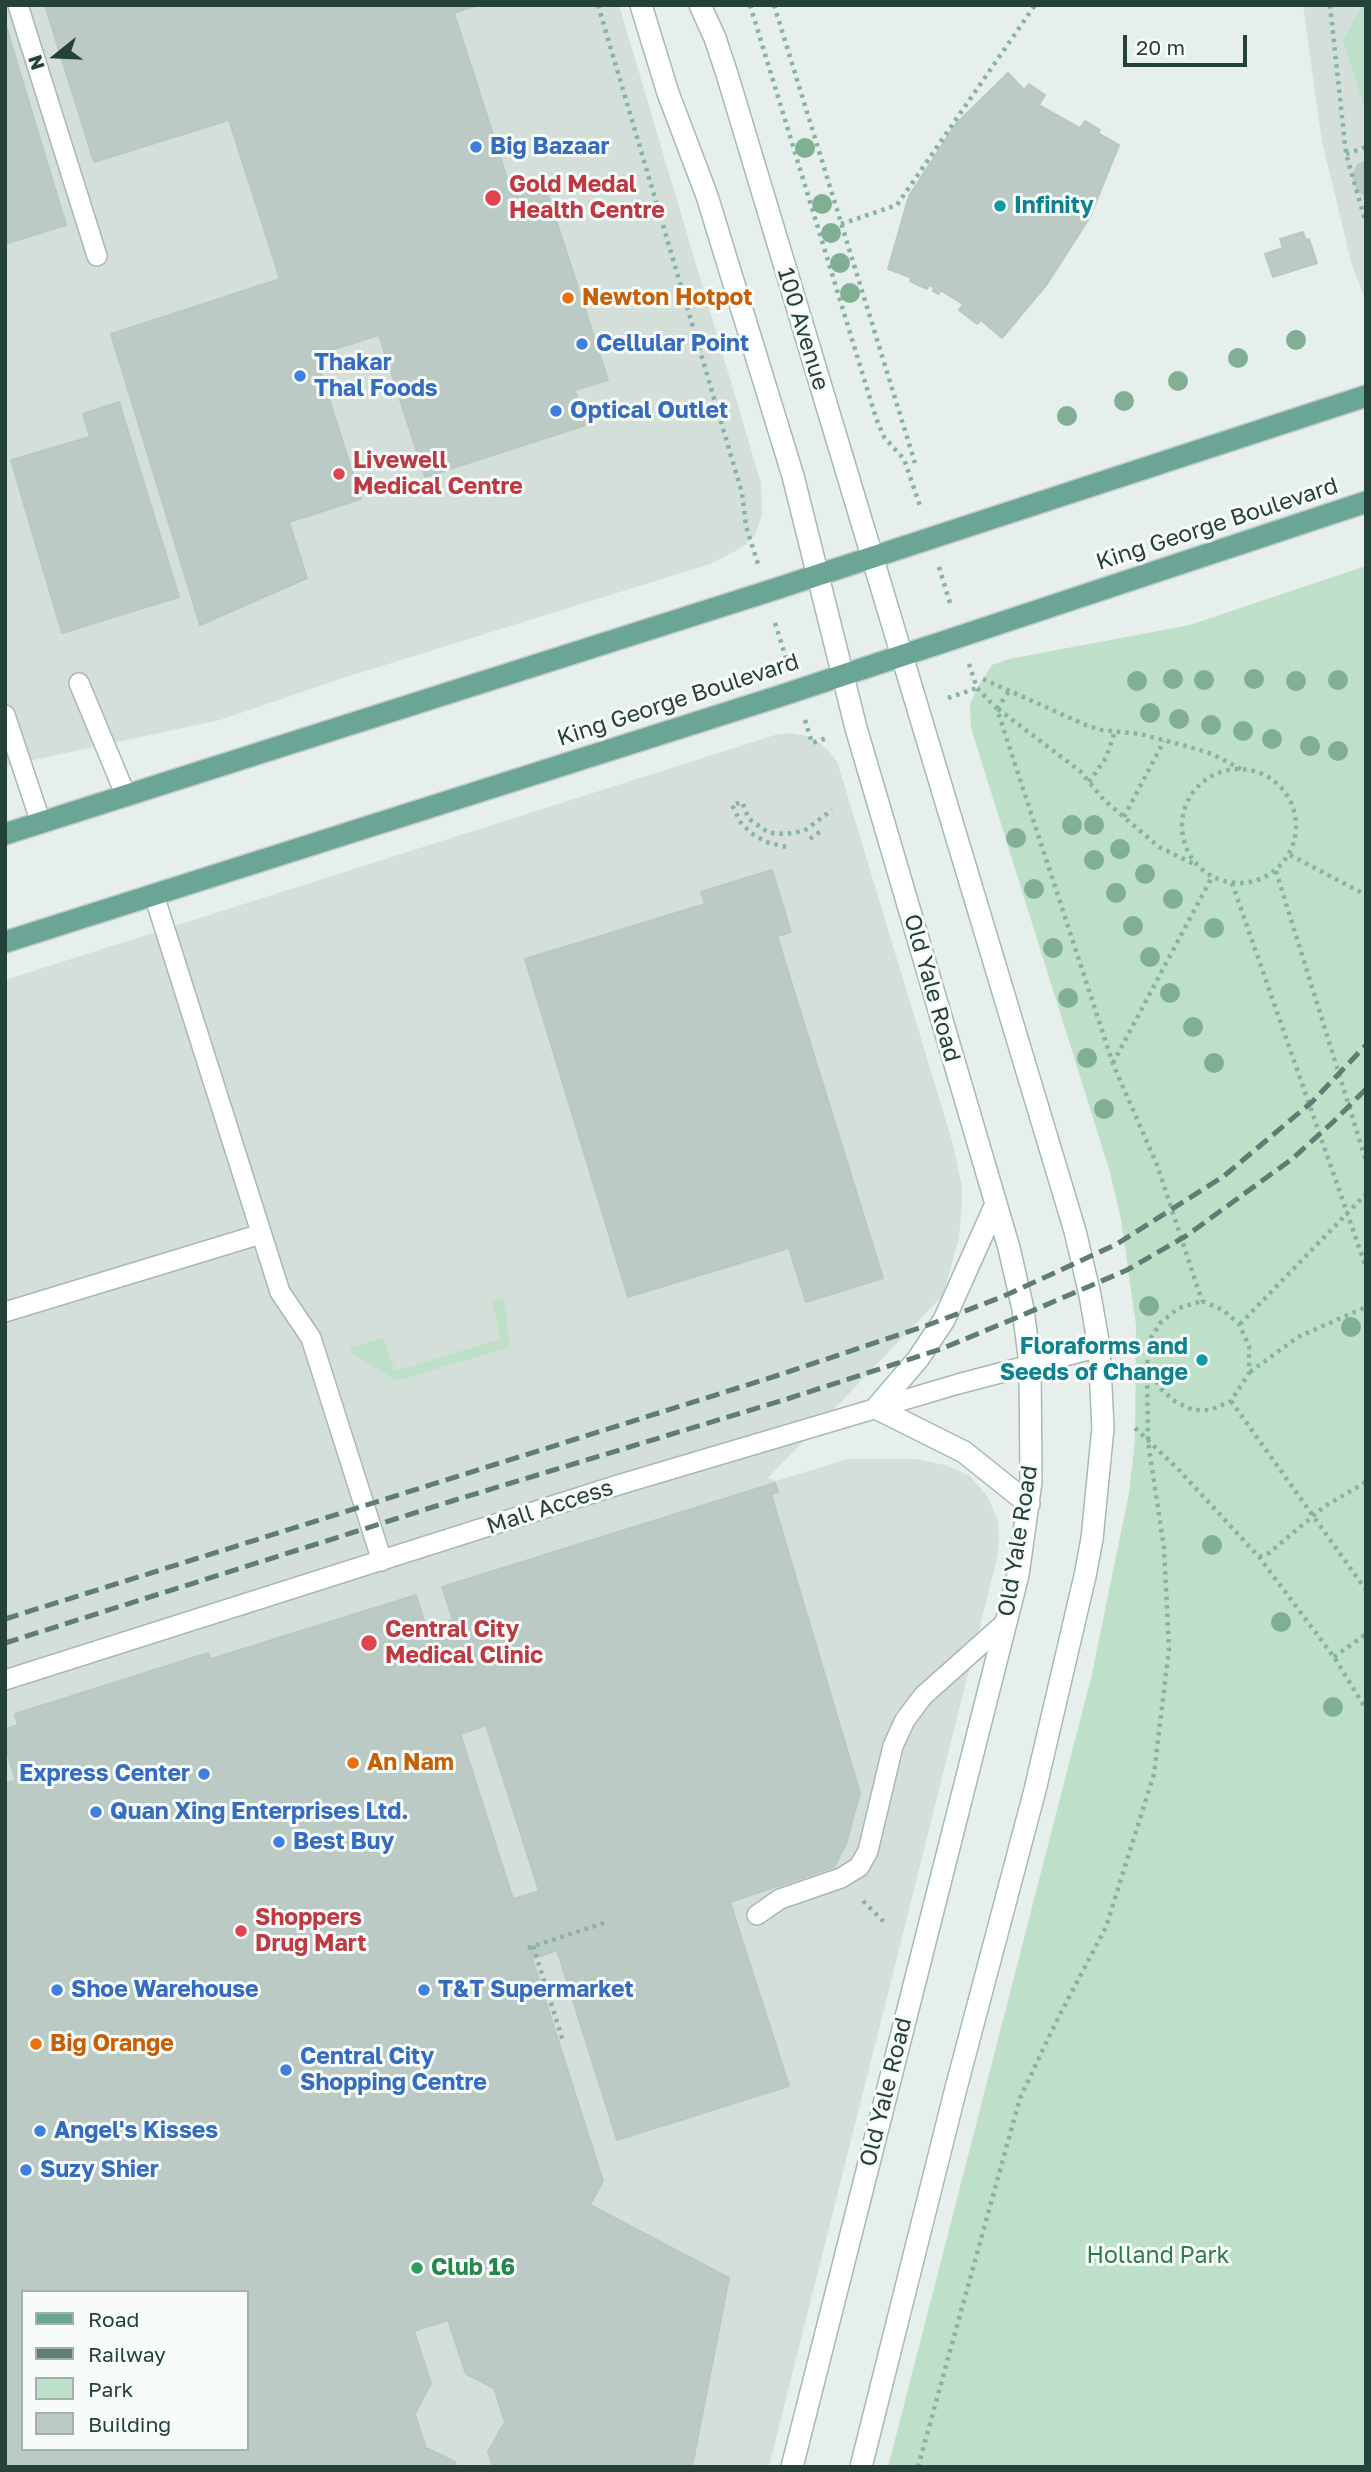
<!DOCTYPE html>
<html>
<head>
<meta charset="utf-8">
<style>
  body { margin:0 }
  #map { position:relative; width:1371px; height:2472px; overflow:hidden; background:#e6efeb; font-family:"Golos Text",sans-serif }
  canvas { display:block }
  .frame { position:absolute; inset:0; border:7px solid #24423a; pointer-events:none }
  .legend { position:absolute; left:21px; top:2290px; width:228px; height:161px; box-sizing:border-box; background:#f7fbf9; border:2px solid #a3b1ad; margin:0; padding:9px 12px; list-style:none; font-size:21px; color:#24423a }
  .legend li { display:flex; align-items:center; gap:14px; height:35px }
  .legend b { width:35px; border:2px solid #a3b1ad }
  .north { position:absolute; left:21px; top:21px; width:70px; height:70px; -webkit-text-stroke:5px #f7fbf9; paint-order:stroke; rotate:252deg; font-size:19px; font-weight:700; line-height:28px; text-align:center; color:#24423a }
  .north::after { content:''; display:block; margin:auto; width:24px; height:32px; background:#24423a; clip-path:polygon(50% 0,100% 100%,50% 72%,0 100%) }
  .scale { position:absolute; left:1123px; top:35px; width:124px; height:32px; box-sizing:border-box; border:4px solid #24423a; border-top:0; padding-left:9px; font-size:21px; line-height:24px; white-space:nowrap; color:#24423a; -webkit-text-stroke:5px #f7fbf9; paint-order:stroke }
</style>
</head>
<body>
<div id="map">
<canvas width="1371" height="2472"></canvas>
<div class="frame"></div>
<ul class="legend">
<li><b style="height:9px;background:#6aa596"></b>Road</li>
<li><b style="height:9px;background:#5f7d75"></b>Railway</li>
<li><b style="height:19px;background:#bfe0c8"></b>Park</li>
<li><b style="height:19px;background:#bbcac4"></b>Building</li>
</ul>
<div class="north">N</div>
<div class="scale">20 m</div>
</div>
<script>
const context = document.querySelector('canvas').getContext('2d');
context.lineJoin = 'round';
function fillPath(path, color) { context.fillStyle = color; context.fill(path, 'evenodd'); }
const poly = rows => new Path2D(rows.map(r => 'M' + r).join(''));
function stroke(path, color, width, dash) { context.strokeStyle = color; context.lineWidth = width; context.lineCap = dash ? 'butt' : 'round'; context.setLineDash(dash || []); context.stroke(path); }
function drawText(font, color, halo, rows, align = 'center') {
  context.font = font + ' "Golos Text",sans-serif'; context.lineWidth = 6; context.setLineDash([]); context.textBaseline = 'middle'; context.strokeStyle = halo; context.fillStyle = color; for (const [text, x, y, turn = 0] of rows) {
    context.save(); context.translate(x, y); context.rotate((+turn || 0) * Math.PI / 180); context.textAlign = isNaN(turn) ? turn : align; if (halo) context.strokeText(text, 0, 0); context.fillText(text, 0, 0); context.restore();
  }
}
const built = poly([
  [5,5,619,5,761,483,762,515,755,535,743,547,710,564,340,679,220,720,5,766],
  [1303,5,1366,5,1366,301,1352,265,1322,142],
  [792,733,807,736,820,743,830,752,838,764,952,1141,962,1187,962,1205,959,1238,943,1295,768,1478,776,1481,848,1459,915,1459,946,1465,970,1476,988,1497,998,1521,999,1537,998,1554,980,1626,769,2467,5,2467,5,980,775,735],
  [23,2292,247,2292,247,2449,23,2449]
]);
const green = poly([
  [1362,5,1366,5,1366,113,1343,41],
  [1366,566,1366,2467,888,2467,1092,1674,1129,1493,1135,1440,1136,1325,1121,1219,1109,1169,971,728,970,705,977,688,992,665,1009,659,1190,625],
  [502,1298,505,1303,510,1347,397,1381,353,1354,350,1350,352,1347,383,1338,395,1371,501,1339,493,1305,493,1302]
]);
const building = poly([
  [45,5,478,5,454,13,513,197,545,186,608,380,575,390,586,425,425,477,379,335,315,355,361,499,289,522,307,578,200,625,111,334,280,279,229,120,94,162,45,5],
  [5,23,66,225,5,244,5,23],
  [1008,73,1024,90,1029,84,1045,95,1039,105,1080,128,1085,121,1100,130,1098,133,1119,145,1090,217,1047,284,1002,338,981,320,977,324,959,310,963,304,940,290,939,294,933,291,934,287,929,285,927,289,910,281,912,278,888,269,909,196,955,125,1008,73],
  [1366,161,1366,201,1364,195,1357,189,1353,176,1358,165,1366,161],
  [1303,232,1306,240,1309,239,1317,263,1273,277,1265,254,1283,248,1280,239,1303,232],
  [119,402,179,597,62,633,11,460,90,437,83,414,119,402],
  [772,870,791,932,777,936,883,1278,806,1302,789,1248,628,1297,525,959,705,904,701,892,772,870],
  [775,1483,778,1492,771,1494,860,1793,846,1844,834,1867,730,1902,789,2086,617,2140,557,1950,532,1959,513,1899,539,1891,486,1725,461,1734,427,1628,453,1620,442,1587,775,1483],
  [416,1595,603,2181,590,2205,729,2278,692,2467,5,2467,5,1784,16,1780,5,1747,5,1729,18,1725,15,1714,208,1653,211,1659,416,1595],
  [23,2292,247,2292,247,2449,23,2449,23,2292],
  [448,2320,466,2374,494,2388,505,2422,488,2452,493,2467,456,2467,455,2462,426,2448,415,2414,431,2383,414,2331,448,2320]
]);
const path = poly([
  [598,5,742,493,746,526,758,564],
  [750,5,876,418,884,437,904,459,921,509],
  [774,5,915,463],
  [1330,5,1346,154,1366,223],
  [1346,154,1366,147],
  [841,224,897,205,1035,5],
  [939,567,951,606],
  [775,623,787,661],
  [969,664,977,688,997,709,1113,1064,1157,1165,1202,1301],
  [983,679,1088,726,1102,730,1140,734,1186,746,1212,754,1241,769],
  [948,698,977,688],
  [997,709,1009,691],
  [998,709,1080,771,1104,800,1159,847,1196,865],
  [805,720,812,743,827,738],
  '1182 826a57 57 0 1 1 114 0a57 57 0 1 1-114 0Z',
  [1089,782,1106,758,1115,731],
  [1124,817,1164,741],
  [810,839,821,831],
  [786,847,766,842,751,833,741,823,732,805,742,802,749,819,769,833,786,834,804,831,832,810],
  [1290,855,1366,895],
  [1276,871,1366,1161],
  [1232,883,1366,1267],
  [1113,1063,1212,877],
  [1240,1324,1366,1194],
  [1147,1367,1161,1389,1176,1402,1193,1410,1210,1410,1231,1401,1249,1373,1249,1346,1239,1324,1223,1310,1202,1301],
  [1250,1372,1298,1337,1366,1307],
  [1231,1401,1366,1590],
  [1135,1428,1179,1470,1259,1557,1334,1657,1366,1709],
  [1259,1557,1269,1553,1325,1506,1366,1482],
  [1334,1657,1366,1634],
  [863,1901,887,1925],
  [533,1946,563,2041],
  [528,1948,604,1923],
  [918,2467,1020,2098,1056,2022,1106,1927,1154,1774,1169,1649,1164,1548,1148,1441,1147,1366,1150,1339,1161,1322,1179,1308,1202,1301]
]);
const lane = poly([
  [18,5,97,256],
  [79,683,126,796],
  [5,715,41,823],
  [154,895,280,1292,311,1338,382,1561],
  [5,1312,261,1234],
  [5,1680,618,1485,958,1384,1099,1347],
  [757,1915,780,1899,841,1878,859,1867,868,1851,893,1746,905,1720,923,1696,1006,1622]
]);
const secondary = poly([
  [641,5,668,93,707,196,793,476,856,728,1009,1248,1023,1309,1030,1364,1031,1482,1018,1575,792,2467],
  [700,5,715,38,727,74,1075,1231,1090,1295,1099,1347,1103,1428,1092,1539,1085,1576,1035,1790,955,2092,861,2467],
  [996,1204,944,1320,918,1359,876,1408,964,1452,1029,1504]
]);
const primary = poly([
  [5,834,766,592,1366,396],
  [5,942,780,696,1366,502]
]);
const rail = poly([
  [5,1619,779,1375,928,1325,1002,1297,1117,1244,1224,1176,1312,1102,1366,1045],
  [5,1643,452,1501,787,1399,941,1349,1011,1320,1127,1270,1186,1236,1292,1159,1332,1123,1366,1089]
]);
const trees = [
  [805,148],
  [822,204],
  [831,233],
  [840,263],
  [850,293],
  [1296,340],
  [1238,358],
  [1178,381],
  [1124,401],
  [1067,416],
  [1173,679],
  [1254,679],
  [1204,680],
  [1338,680],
  [1137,681],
  [1296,681],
  [1150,713],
  [1179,719],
  [1211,725],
  [1243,731],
  [1272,739],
  [1310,746],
  [1338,751],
  [1072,825],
  [1094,825],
  [1016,838],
  [1120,849],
  [1094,860],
  [1145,874],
  [1034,889],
  [1116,893],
  [1173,899],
  [1133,926],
  [1214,928],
  [1053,948],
  [1150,957],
  [1170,993],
  [1068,998],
  [1193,1027],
  [1087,1058],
  [1214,1063],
  [1104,1109],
  [1149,1306],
  [1351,1327],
  [1212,1545],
  [1281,1622],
  [1333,1707]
];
const markers = [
  [476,147,7,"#3f7fe0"],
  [493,198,9,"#e0444e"],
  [1000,206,7,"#0f9aa8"],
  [568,298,7,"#e8710a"],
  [582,344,7,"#3f7fe0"],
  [300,376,7,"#3f7fe0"],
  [556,411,7,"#3f7fe0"],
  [339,474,7,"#e0444e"],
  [1202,1360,7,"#0f9aa8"],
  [369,1643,9,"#e0444e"],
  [353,1763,7,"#e8710a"],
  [204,1774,7,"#3f7fe0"],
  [96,1812,7,"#3f7fe0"],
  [279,1842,7,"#3f7fe0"],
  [241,1931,7,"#e0444e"],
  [57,1990,7,"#3f7fe0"],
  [424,1990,7,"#3f7fe0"],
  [36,2044,7,"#e8710a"],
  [286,2070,7,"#3f7fe0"],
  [40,2131,7,"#3f7fe0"],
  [26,2170,7,"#3f7fe0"],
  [417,2268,7,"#2e9e5b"]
];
const shopNames = [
  ["Big Bazaar",490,147],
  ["Cellular Point",596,344],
  ["Thakar",314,363],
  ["Thal Foods",314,389],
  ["Optical Outlet",570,411],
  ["Express Center",190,1774,"right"],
  ["Quan Xing Enterprises Ltd.",110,1812],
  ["Best Buy",293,1842],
  ["Shoe Warehouse",71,1990],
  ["T&T Supermarket",438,1990],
  ["Central City",300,2057],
  ["Shopping Centre",300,2083],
  ["Angel's Kisses",54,2131],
  ["Suzy Shier",40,2170]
];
const healthNames = [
  ["Gold Medal",509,185],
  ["Health Centre",509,211],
  ["Livewell",353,461],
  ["Medical Centre",353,487],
  ["Central City",385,1630],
  ["Medical Clinic",385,1656],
  ["Shoppers",255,1918],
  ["Drug Mart",255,1944]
];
const cultureNames = [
  ["Infinity",1014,206],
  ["Floraforms and",1188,1347,"right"],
  ["Seeds of Change",1188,1373,"right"]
];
const foodNames = [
  ["Newton Hotpot",582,298],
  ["An Nam",367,1763],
  ["Big Orange",50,2044]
];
const streetNames = [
  ["100 Avenue",803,329,73],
  ["King George Boulevard",1217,524,-18],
  ["King George Boulevard",678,700,-18],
  ["Old Yale Road",932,988,74],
  ["Mall Access",550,1507,-18],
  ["Old Yale Road",1018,1541,-81],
  ["Old Yale Road",886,2092,-76]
];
const parkNames = [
  ["Holland Park",1158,2256]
];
const leisureNames = [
  ["Club 16",431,2268]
];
fillPath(built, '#d4dfda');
fillPath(green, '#bfe0c8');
fillPath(building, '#bbcac4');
stroke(building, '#b8c9c2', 2);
stroke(lane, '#a8b8b2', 22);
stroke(secondary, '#a4bbb3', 24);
stroke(primary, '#c2cac8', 24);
stroke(path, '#86b3a5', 4.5, [3.5, 5]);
stroke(lane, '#fff', 19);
stroke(secondary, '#fff', 21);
stroke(primary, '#6aa596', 21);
stroke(rail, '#5f7d75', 5, [14, 7]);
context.fillStyle = '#80af93';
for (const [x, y] of trees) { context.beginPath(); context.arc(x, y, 10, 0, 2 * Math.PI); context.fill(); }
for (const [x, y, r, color] of markers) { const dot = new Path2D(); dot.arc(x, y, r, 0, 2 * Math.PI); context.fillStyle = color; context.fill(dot); stroke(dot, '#f7fbf9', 2.5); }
drawText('bold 23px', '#366cbe', '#f7fbf9', shopNames, 'left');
drawText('bold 23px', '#be3a42', '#f7fbf9', healthNames, 'left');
drawText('bold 23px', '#0d838f', '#f7fbf9', cultureNames, 'left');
drawText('bold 23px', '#c56008', '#f7fbf9', foodNames, 'left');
drawText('23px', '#24423a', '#f7fbf9', streetNames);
drawText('23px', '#2d7a4b', '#f7fbf9', parkNames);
drawText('bold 23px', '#27864d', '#f7fbf9', leisureNames, 'left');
</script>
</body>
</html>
